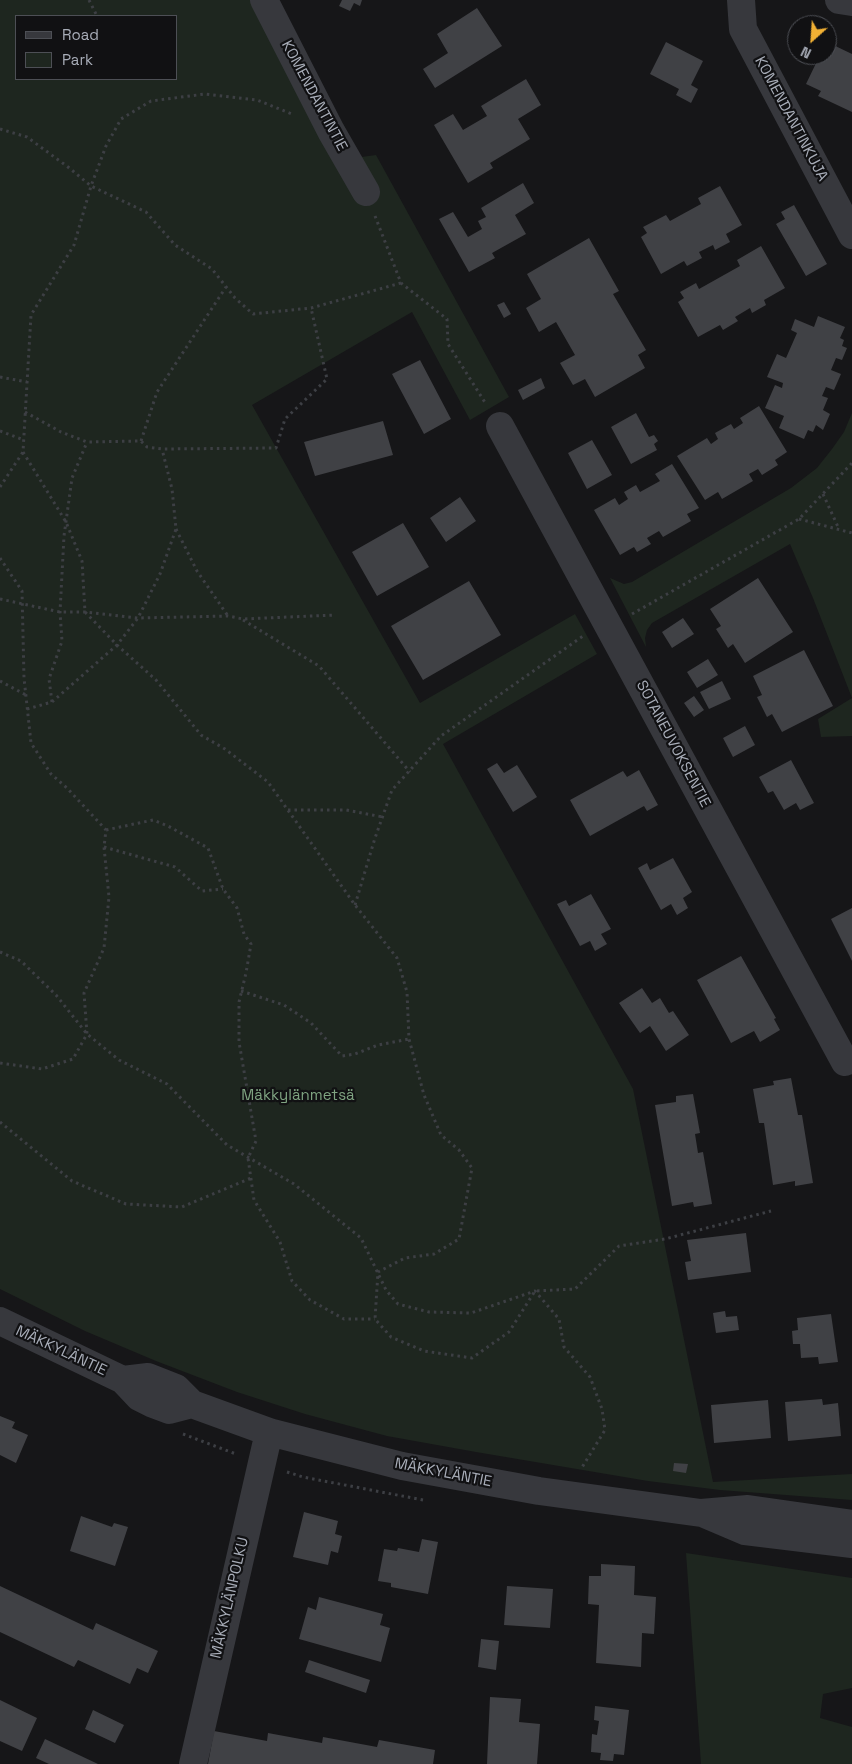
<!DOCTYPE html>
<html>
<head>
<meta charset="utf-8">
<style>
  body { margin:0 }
  #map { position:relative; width:852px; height:1764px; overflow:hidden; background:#161618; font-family:"Space Grotesk",sans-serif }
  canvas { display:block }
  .legend { position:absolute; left:15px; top:15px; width:162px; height:65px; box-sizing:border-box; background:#111113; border:1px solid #4d4f55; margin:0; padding:6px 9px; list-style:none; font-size:15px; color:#a8adb8 }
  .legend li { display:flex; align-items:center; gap:10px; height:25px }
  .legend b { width:25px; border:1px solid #4d4f55 }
  .north { position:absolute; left:787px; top:15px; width:50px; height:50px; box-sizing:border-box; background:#111113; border:1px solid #4d4f55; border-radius:50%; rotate:206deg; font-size:14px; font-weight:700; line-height:20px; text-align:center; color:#a8adb8 }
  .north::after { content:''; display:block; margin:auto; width:18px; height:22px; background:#f2b134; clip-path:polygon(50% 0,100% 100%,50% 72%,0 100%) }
</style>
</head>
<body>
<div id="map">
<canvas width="852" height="1764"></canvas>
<ul class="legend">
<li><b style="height:6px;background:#37383d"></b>Road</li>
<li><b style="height:14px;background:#1e261f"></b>Park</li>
</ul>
<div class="north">N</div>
</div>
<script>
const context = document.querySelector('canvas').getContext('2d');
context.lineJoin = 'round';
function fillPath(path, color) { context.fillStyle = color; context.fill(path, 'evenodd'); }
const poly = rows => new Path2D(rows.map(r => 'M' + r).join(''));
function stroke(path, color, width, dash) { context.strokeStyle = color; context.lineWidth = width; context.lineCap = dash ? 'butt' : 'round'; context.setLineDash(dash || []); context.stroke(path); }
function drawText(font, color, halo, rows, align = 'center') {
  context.font = font + ' "Space Grotesk",sans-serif'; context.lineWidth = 4.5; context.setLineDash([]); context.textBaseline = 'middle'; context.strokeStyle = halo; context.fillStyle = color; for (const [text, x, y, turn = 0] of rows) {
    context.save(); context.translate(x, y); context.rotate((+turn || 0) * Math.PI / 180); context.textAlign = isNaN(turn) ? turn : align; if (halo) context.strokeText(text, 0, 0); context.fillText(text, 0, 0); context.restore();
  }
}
const green = poly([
  [0,0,252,0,333,161,376,155,509,397,470,420,412,312,252,405,420,703,575,614,597,654,443,744,633,1089,713,1482,852,1474,852,1500,720,1490,648,1481,476,1452,387,1436,305,1414,237,1392,156,1361,85,1331,0,1289],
  [16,16,176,16,176,79,16,79],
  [852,413,852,736,821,737,818,719,852,698,813,598,790,544,652,623,647,630,645,638,646,647,610,578,624,584,632,582,791,488,817,468,832,449,844,432],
  [686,1553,852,1578,852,1688,823,1694,820,1718,852,1727,852,1764,701,1764]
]);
const building = poly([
  [342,0,362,0,360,6,354,3,350,11,339,6],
  [477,8,502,46,435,88,423,69,448,53,437,34],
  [666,42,703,61,691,85,698,89,691,103,676,95,679,89,650,74],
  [827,42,852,54,852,112,818,96,821,91,806,84,820,55,827,55],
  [526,79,541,105,518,119,530,139,490,163,493,168,468,183,434,125,453,114,463,130,487,116,481,106],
  [523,183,534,203,515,215,526,234,492,253,495,258,469,272,439,219,453,212,468,237,482,229,478,221,486,217,481,208],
  [720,186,742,225,726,234,730,242,715,250,713,245,699,252,702,258,687,266,684,261,661,274,641,237,647,233,643,227,666,215,670,221,701,204,698,198],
  [794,205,827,264,806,276,776,224,785,219,781,212],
  [589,238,619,291,613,294,646,350,638,355,645,368,595,397,585,379,573,385,560,363,575,355,556,322,539,332,526,308,541,299,527,274],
  [761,246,785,288,764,300,766,305,752,313,750,308,735,317,738,321,723,330,720,325,698,337,678,302,684,298,680,292,696,283,699,289,740,266,737,260],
  [504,302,511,314,504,318,497,305],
  [818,316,845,327,840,338,844,340,842,346,847,348,842,360,836,358,831,370,841,374,834,390,826,387,822,396,828,398,823,410,830,414,823,430,816,425,813,432,808,430,804,439,779,428,784,416,765,408,775,385,782,388,783,383,767,377,777,354,786,358,797,333,791,330,795,319,814,327],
  [420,360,451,419,424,434,392,374],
  [541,378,545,388,523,400,518,390],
  [759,406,787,452,775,460,778,465,762,475,758,469,749,474,753,481,722,499,718,492,705,500,677,456,707,438,711,444,718,439,715,433,731,424,734,429,743,423,740,418],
  [636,413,649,437,654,435,658,441,654,444,657,450,631,464,611,427],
  [383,421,393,455,315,476,304,442],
  [592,440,612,475,587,489,568,453],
  [672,464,699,508,687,514,691,521,663,537,659,531,647,538,651,544,637,552,634,547,620,555,594,510,615,498,619,505,628,499,624,492,636,485,640,492,660,481,655,474],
  [460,497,476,521,446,542,430,518],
  [403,523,429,567,377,596,352,552],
  [758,578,793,632,745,663,733,644,728,648,716,629,721,626,710,609],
  [469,581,501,635,423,680,391,626],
  [683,618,694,634,672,648,662,632],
  [804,650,833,706,782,732,772,714,767,717,757,697,762,695,753,676],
  [708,659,718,675,697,688,687,672],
  [722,681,731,699,709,709,700,692],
  [694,696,704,710,694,717,684,703],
  [745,726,755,745,733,757,723,738],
  [791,760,814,803,800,810,796,803,784,810,773,791,768,793,759,777],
  [497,763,504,773,517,765,537,797,513,812,487,769],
  [639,770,658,805,647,811,644,806,590,836,570,800,623,771,627,777],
  [673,858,692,892,683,898,688,908,677,915,671,904,661,910,638,868,647,863,650,870],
  [591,894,611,929,601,934,607,944,595,951,590,941,580,946,557,904,566,900,569,906],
  [852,908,852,961,831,919],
  [741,956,776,1018,774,1019,780,1030,760,1042,754,1031,731,1043,697,980],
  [642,988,652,1003,660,998,669,1013,673,1011,689,1035,666,1051,650,1026,640,1033,619,1003],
  [791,1078,798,1115,802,1115,813,1183,795,1186,795,1181,773,1185,764,1123,759,1123,753,1089,774,1085,773,1081],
  [693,1094,700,1133,695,1134,698,1153,703,1152,712,1204,694,1207,693,1202,672,1206,655,1105,676,1102,676,1096],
  [746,1233,751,1272,688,1280,685,1262,691,1261,687,1240],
  [725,1311,726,1317,737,1316,739,1330,716,1333,713,1313],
  [831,1314,838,1362,819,1364,818,1357,801,1358,800,1344,793,1344,792,1331,798,1330,797,1318],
  [822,1399,823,1405,838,1403,841,1436,788,1441,785,1402],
  [768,1400,771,1438,714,1443,711,1405],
  [0,1416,15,1422,12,1428,28,1435,16,1463,0,1455],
  [674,1463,688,1464,686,1473,673,1471],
  [304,1512,338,1521,335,1534,342,1536,338,1553,331,1551,328,1565,293,1557],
  [81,1516,112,1527,114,1523,128,1527,115,1566,70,1551],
  [422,1539,438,1542,428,1594,391,1587,391,1583,378,1581,384,1549,397,1551,398,1548,419,1552],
  [601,1564,635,1566,634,1595,656,1597,654,1634,642,1633,641,1667,596,1663,599,1605,588,1604,589,1576,601,1576],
  [0,1586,93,1630,96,1623,158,1651,148,1673,137,1668,130,1684,78,1660,74,1667,0,1632],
  [507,1586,553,1589,550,1628,504,1625],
  [319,1597,383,1614,380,1625,390,1628,381,1662,299,1639,308,1607,316,1610],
  [481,1639,499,1641,496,1670,478,1667],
  [309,1660,370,1680,366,1693,305,1672],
  [490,1697,521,1699,519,1722,540,1724,537,1764,487,1764],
  [0,1700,37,1718,22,1751,0,1741],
  [595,1706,629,1710,624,1755,614,1754,613,1761,600,1760,601,1753,591,1752,592,1734,597,1735,599,1721,594,1720],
  [93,1710,124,1725,115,1743,85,1729],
  [214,1731,267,1741,268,1733,322,1743,323,1737,377,1747,379,1740,435,1750,433,1764,208,1764],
  [45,1739,98,1764,49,1764,36,1758]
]);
const path = poly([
  [89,0,97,16],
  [0,129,27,137,68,167,91,186,146,212,175,245,212,269,235,298,253,314,311,308,401,283],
  [375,216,401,283,447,319,448,344,486,404],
  [0,377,27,382],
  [25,412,61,432,87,442,141,441,147,447,162,449,276,448,285,419,327,379,311,308],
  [0,431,24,440],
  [141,441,157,392,226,287],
  [23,452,66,522,82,561,85,612,117,645,156,680,201,735,225,749,268,782,355,905,397,958,407,992,409,1039,424,1095,441,1135,459,1150,472,1168,459,1239,434,1254,405,1258,378,1272,375,1319,391,1337,424,1351,472,1358,509,1332,535,1291,575,1289,619,1246,665,1239,771,1211],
  [0,487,23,452,31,315,74,245,91,186,106,146,121,119,151,101,205,94,257,100,292,114],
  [823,494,839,529],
  [799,519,852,533],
  [176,529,197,571,228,616],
  [0,558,22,591,24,678,31,743,51,774,67,788,106,830,104,847,109,897,104,948,84,993,87,1034,73,1059,42,1069,0,1063],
  [0,599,60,612,85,612,138,618,228,616,243,619,335,615],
  [632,614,799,519,852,463],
  [243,620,319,666,410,772],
  [0,681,26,695],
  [52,702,49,679,62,641,60,612,64,536,72,478,87,442],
  [27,709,52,702,117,645,138,618,160,574,176,529,172,489,162,449],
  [288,810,346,810,383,817],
  [106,830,153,820,168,826,208,848,223,889,237,908,244,934,251,944,246,973,239,1002,239,1042,256,1141,248,1158,254,1200,280,1242,292,1281,310,1300,344,1319,375,1319],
  [104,847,175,867,202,891,223,889],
  [355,905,375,838,392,790,441,736,583,636],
  [0,952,21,961,56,995,87,1034,119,1060,167,1084,227,1145,294,1184,361,1238,386,1290,398,1304,429,1312,471,1313,535,1291,559,1319,564,1347,590,1377,602,1409,605,1430,581,1469],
  [241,991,284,1005,311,1023,342,1056,355,1054,378,1045,409,1039],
  [0,1122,72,1181,126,1204,182,1207,251,1178],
  [183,1434,236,1454],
  [287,1472,303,1477,423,1500]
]);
const minor = poly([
  [264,0,331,131,366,192],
  [741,0,743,29,852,235],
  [839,0,852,2],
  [500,426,845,1062],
  [0,1321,123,1380,139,1397,153,1404,169,1410,192,1404],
  [123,1380,148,1377,176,1388,192,1404,269,1432,402,1466,539,1491,701,1513,748,1509,852,1524],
  [705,1514,745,1531,852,1544],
  [193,1764,269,1432]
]);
const streetNames = [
  ["KOMENDANTINTIE",314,96,62],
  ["KOMENDANTINKUJA",791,119,62],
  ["SOTANEUVOKSENTIE",673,744,62],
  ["MÄKKYLÄNTIE",61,1351,25],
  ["MÄKKYLÄNTIE",443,1473,11],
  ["MÄKKYLÄNPOLKU",230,1598,-77]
];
const parkNames = [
  ["Mäkkylänmetsä",298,1096]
];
fillPath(green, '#1e261f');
fillPath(building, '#404145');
stroke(path, '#3d3f44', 3, [2.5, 4]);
stroke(minor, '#37383d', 28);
drawText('15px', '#a8adb8', '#111113', streetNames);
drawText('15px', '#7fa381', '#111113', parkNames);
</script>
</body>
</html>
